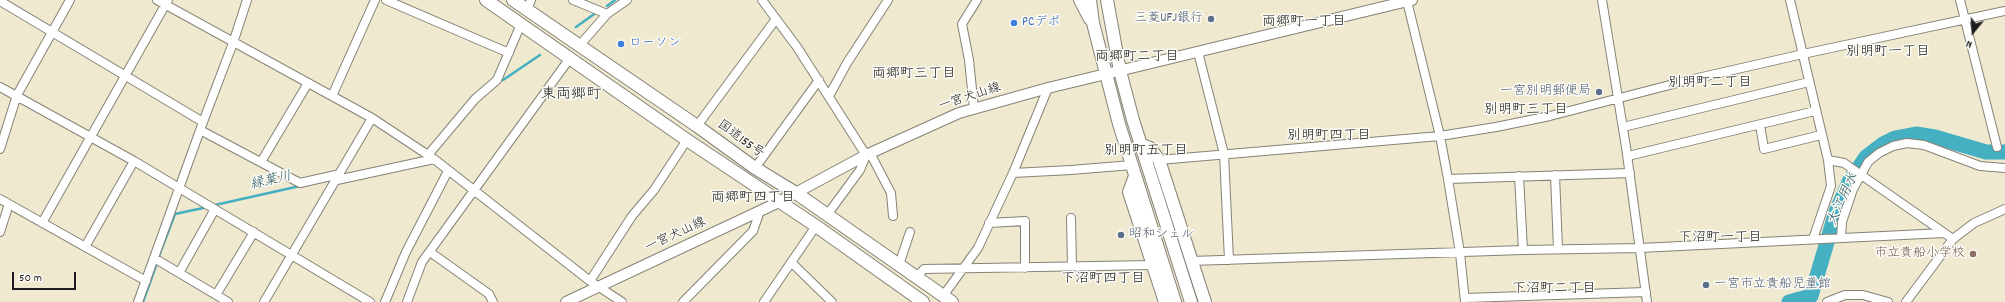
<!DOCTYPE html>
<html>
<head>
<meta charset="utf-8">
<style>
  body { margin:0 }
  #map { position:relative; width:2005px; height:302px; overflow:hidden; background:#efe9cf; font-family:Dekko,sans-serif }
  canvas { display:block }
  .north { position:absolute; left:1953px; top:12px; width:40px; height:40px; -webkit-text-stroke:3px #fdfcf7; paint-order:stroke; rotate:198deg; font-size:11px; font-weight:700; line-height:16px; text-align:center; color:#1c1c1c }
  .north::after { content:''; display:block; margin:auto; width:14px; height:18px; background:#1c1c1c; clip-path:polygon(50% 0,100% 100%,50% 72%,0 100%) }
  .scale { position:absolute; left:12px; top:272px; width:64px; height:18px; box-sizing:border-box; border:2px solid #1c1c1c; border-top:0; padding-left:5px; font-size:12px; line-height:14px; white-space:nowrap; color:#1c1c1c; -webkit-text-stroke:3px #fdfcf7; paint-order:stroke }
</style>
</head>
<body>
<div id="map">
<canvas width="2005" height="302"></canvas>
<div class="north">N</div>
<div class="scale">50 m</div>
</div>
<script>
const context = document.querySelector('canvas').getContext('2d');
context.lineJoin = 'round';
const poly = rows => new Path2D(rows.map(r => 'M' + r).join(''));
function stroke(path, color, width, dash) { context.strokeStyle = color; context.lineWidth = width; context.lineCap = dash ? 'butt' : 'round'; context.setLineDash(dash || []); context.stroke(path); }
function drawText(font, color, halo, rows, align = 'center') {
  context.font = font + ' Dekko,"Klee One",sans-serif'; context.lineWidth = 3; context.setLineDash([]); context.textBaseline = 'middle'; context.strokeStyle = halo; context.fillStyle = color; for (const [text, x, y, turn = 0] of rows) {
    context.save(); context.translate(x, y); context.rotate((+turn || 0) * Math.PI / 180); context.textAlign = isNaN(turn) ? turn : align; if (halo) context.strokeText(text, 0, 0); context.fillText(text, 0, 0); context.restore();
  }
}
const stream = poly([
  [607,6,615,0],
  [576,27,597,12],
  [503,80,540,55],
  [215,205,300,186],
  [159,256,175,214,203,208],
  [143,302,157,263]
]);
const river = poly([
  [1789,302,1811,296,1836,212,1850,180,1866,157,1883,144,1895,138,1916,134,1935,137,1986,152,2005,152]
]);
const minor = poly([
  [157,0,372,118,434,159,590,281,622,302],
  [386,0,509,53],
  [573,0,607,14],
  [762,0,797,47,866,155,860,170,827,215],
  [1602,0,1626,147,1647,302],
  [1790,0,1828,160,1844,163,1953,239],
  [1960,0,1997,147],
  [0,1,203,122],
  [1407,1,1440,136,1448,179,1460,253,1465,302],
  [527,10,531,0],
  [579,46,607,14,627,0],
  [1198,52,1224,154,1229,260],
  [0,87,134,161,370,302],
  [332,96,375,0],
  [829,96,847,63,888,0],
  [974,109,969,60,962,24,977,0],
  [1760,125,1764,149,1821,135],
  [697,126,776,19],
  [1623,127,1809,82],
  [200,130,300,183,340,174],
  [0,149,17,95,70,0],
  [870,153,891,193,893,216],
  [428,155,475,99,497,80,521,24],
  [1628,156,1815,111],
  [1159,160,1440,136,1496,127,1550,116,1689,80,1803,54,2005,11],
  [261,162,308,83],
  [755,168,819,80],
  [1013,173,1071,170,1132,165],
  [1555,175,1558,249],
  [1519,176,1523,250],
  [1448,179,1630,173],
  [337,180,434,159],
  [0,199,146,281],
  [1071,218,1072,265],
  [42,223,168,0],
  [989,223,1025,221,1025,268],
  [0,232,9,204],
  [1841,238,1842,222,1853,189,1861,175,1868,162,1879,153,1893,146,1907,143,1924,145,1980,166,2005,168],
  [1813,239,1831,186,1828,160],
  [85,247,134,161],
  [430,252,489,294,493,302],
  [154,258,228,302],
  [1191,261,1523,250,1640,248,1944,233],
  [791,262,832,302],
  [899,265,910,232],
  [179,273,215,209],
  [916,277,924,269,1152,265],
  [590,281,632,216,654,190,687,140],
  [216,295,254,232],
  [943,296,978,248,1013,173,1048,88],
  [1465,298,1646,292],
  [138,302,203,122,233,43,247,0],
  [264,302,372,118],
  [385,302,406,252,448,171],
  [407,302,422,262,570,58],
  [683,302,753,231,760,211],
  [764,302,816,226],
  [1827,302,1845,295,1863,295,1888,302],
  [1906,302,1953,239,1974,223,2005,209]
]);
const major = poly([
  [566,302,779,202,866,155,959,113,1048,88,1412,0]
]);
const highway = poly([
  [486,0,687,140,816,226,923,302],
  [513,0,697,126,755,168,796,193,952,302],
  [1080,0,1090,19],
  [1090,0,1093,23,1119,124,1175,302],
  [1107,0,1120,71,1133,120,1191,302],
  [1140,144,1150,148,1159,160,1205,302],
  [1135,176,1129,192,1165,302]
]);
const markers = [
  [1211,19,4,"#5c6f8a"],
  [1014,23,4,"#3f7fe0"],
  [621,44,4,"#3f7fe0"],
  [1599,92,4,"#5c6f8a"],
  [1121,235,4,"#5c6f8a"],
  [1973,254,4,"#8d6e63"],
  [1706,285,4,"#5c6f8a"]
];
const serviceNames = [
  ["三菱UFJ銀行",1203,19],
  ["一宮別明郵便局",1591,92],
  ["昭和シェル",1129,235,"left"],
  ["一宮市立貴船児童館",1714,285,"left"]
];
const shopNames = [
  ["PCデポ",1022,23],
  ["ローソン",629,44]
];
const streetNames = [
  ["一宮犬山線",970,98,-18],
  ["国道155号",740,140,36],
  ["一宮犬山線",676,236,-25]
];
const educationNames = [
  ["市立貴船小学校",1965,254]
];
const neighbourhoodNames = [
  ["両郷町一丁目",1304,23],
  ["別明町一丁目",1888,53],
  ["両郷町二丁目",1137,58],
  ["両郷町三丁目",914,75],
  ["別明町二丁目",1710,84],
  ["別明町三丁目",1526,111],
  ["別明町四丁目",1329,137],
  ["別明町五丁目",1146,152],
  ["両郷町四丁目",753,199],
  ["下沼町一丁目",1720,239],
  ["下沼町四丁目",1103,280],
  ["下沼町二丁目",1554,290]
];
const waterNames = [
  ["縁葉川",271,182,-13],
  ["大江用水",1844,200,-66]
];
const quarterNames = [
  ["東両郷町",571,96]
];
stroke(stream, '#44b0c2', 2.5);
stroke(river, '#44b0c2', 15);
stroke(minor, '#868276', 10);
stroke(major, '#868276', 12);
stroke(highway, '#868276', 14);
stroke(minor, '#fff', 8);
stroke(major, '#fff', 10);
stroke(highway, '#fff', 12);
for (const [x, y, r, color] of markers) { const dot = new Path2D(); dot.arc(x, y, r, 0, 2 * Math.PI); context.fillStyle = color; context.fill(dot); stroke(dot, '#fdfcf7', 1.5); }
drawText('13px', '#4e5e75', '#fdfcf7', serviceNames, 'right');
drawText('13px', '#366cbe', '#fdfcf7', shopNames, 'left');
drawText('13px', '#1c1c1c', '#fdfcf7', streetNames);
drawText('13px', '#785e54', '#fdfcf7', educationNames, 'right');
drawText('14px', '#1c1c1c', '#fdfcf7', neighbourhoodNames);
drawText('italic 14px', '#2e5f67', '#fdfcf7', waterNames);
drawText('15px', '#1c1c1c', '#fdfcf7', quarterNames);
</script>
</body>
</html>
